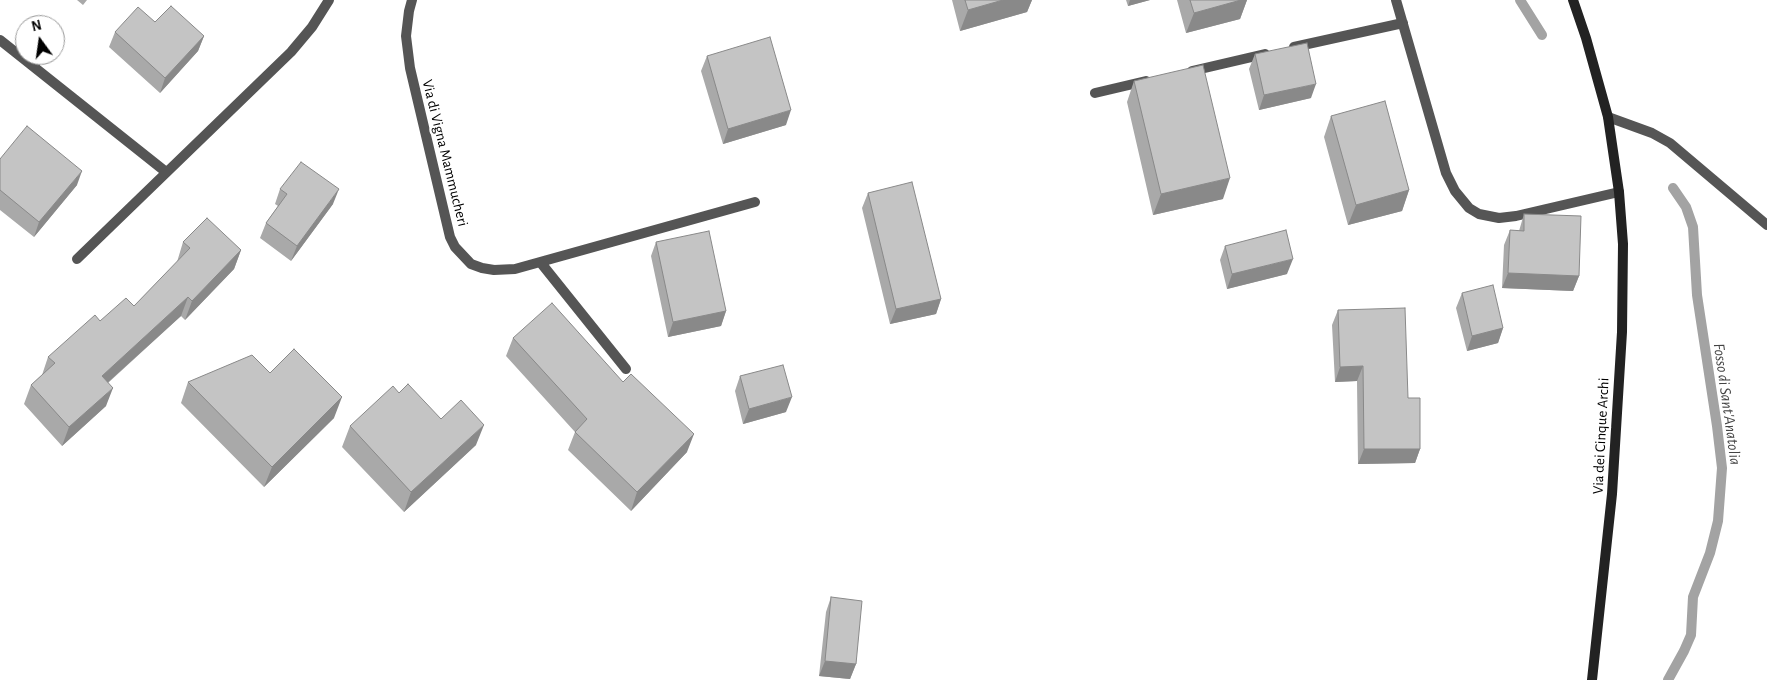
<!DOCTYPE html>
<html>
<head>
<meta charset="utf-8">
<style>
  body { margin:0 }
  #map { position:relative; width:1767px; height:680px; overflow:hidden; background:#fff; font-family:"Alegreya Sans",sans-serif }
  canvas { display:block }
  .north { position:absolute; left:15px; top:15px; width:50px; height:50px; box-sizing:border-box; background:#fff; border:1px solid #999; border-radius:50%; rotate:346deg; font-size:14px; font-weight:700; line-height:20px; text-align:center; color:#000 }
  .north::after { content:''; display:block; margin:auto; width:18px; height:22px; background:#000; clip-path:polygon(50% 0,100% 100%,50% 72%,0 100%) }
</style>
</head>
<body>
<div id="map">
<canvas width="1767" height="680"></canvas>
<div class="north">N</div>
</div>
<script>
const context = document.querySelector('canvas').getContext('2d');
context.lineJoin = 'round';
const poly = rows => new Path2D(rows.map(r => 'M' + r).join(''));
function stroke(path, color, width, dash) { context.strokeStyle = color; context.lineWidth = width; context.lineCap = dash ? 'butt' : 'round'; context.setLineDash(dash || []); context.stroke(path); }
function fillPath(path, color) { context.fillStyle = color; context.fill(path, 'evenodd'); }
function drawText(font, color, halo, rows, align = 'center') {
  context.font = font + ' "Alegreya Sans",sans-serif'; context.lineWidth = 4.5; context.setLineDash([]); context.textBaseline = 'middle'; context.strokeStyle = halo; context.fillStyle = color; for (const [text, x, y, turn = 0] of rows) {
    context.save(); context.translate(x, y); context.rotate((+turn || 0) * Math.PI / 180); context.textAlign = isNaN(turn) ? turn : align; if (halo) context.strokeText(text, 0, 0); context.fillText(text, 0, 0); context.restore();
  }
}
const stream = poly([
  [1520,0,1542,35],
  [1668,680,1684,651,1691,635,1693,597,1710,553,1718,521,1722,468,1717,426,1697,295,1693,227,1686,207,1673,188]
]);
const street = poly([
  [412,0,409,11,406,36,410,68,450,237,455,247,471,264,482,268,494,270,515,269,755,202],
  [1396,0,1446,173,1455,191,1469,208,1479,214,1499,218,1516,216,1619,192],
  [0,40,166,172],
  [1294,47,1403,23],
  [1192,71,1265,54],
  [1095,93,1146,81],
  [1608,117,1652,133,1670,143,1767,225],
  [77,259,291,52,312,27,329,0],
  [541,263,626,369]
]);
const secondary = poly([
  [1573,0,1586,38,1608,117,1619,192,1623,244,1622,332,1612,494,1592,680]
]);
const wall = poly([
  [77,0,87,0,83,5],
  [952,0,1032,0,1027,12,960,31],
  [1126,0,1150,0,1128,6],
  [1177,0,1247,0,1240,19,1186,33],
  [155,22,204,36,198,51,160,93,109,47,115,32],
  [1255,54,1311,98,1259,110,1249,69],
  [707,56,786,125,723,144,701,71],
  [1134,81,1223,199,1153,215,1127,102],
  [1331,116,1409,190,1402,211,1348,225,1324,137],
  [0,159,77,185,34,237,0,210],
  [280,189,333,204,291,261,260,238,266,223,278,206,275,204],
  [868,193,941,299,936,314,890,324,862,208],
  [1524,214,1579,276,1573,291,1502,288,1504,245,1510,230,1519,231],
  [183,242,241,250,234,269,185,320,181,316,108,383,106,406,62,446,24,404,31,385,42,375,48,357,134,306,177,262],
  [656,242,726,311,721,326,668,337,651,256],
  [1225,246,1287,274,1227,289,1220,260],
  [1462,293,1503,328,1498,343,1467,351,1456,308],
  [1338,310,1408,398,1420,449,1415,463,1358,464,1357,381,1335,382,1332,325],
  [513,338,623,382,687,452,631,511,568,450,575,432,506,356],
  [270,373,334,418,264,487,181,403,188,382],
  [740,376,786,412,743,424,735,391],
  [399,393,441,419,476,445,404,512,342,447,350,426],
  [831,597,856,664,850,679,819,676,826,612]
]);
const shadedWall = poly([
  [1003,0,1032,0,1027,12,960,31,968,10],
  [1130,0,1150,0,1128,6],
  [1241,0,1247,0,1240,19,1186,33,1194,13],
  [204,36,198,51,160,93,165,78],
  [1316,84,1311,98,1259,110,1264,95],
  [791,110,786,125,723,144,728,129],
  [82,171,77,185,34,237,39,222],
  [1230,178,1223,199,1153,215,1161,194],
  [339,189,333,204,291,261,297,246],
  [1409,190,1402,211,1348,225,1356,205],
  [241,250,234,269,185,320,192,301],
  [1293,259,1287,274,1227,289,1232,274],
  [1508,273,1579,276,1573,291,1502,288],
  [188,297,181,316,95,394,102,376],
  [941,299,936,314,890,324,896,309],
  [726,311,721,326,668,337,673,322],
  [1503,328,1498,343,1467,351,1472,336],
  [1363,366,1357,381,1335,382,1340,367],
  [113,388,106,406,62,446,69,427],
  [342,397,334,418,264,487,272,467],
  [792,397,786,412,743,424,749,409],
  [484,425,476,445,404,512,411,492],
  [694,434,687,452,631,511,637,492],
  [1364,449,1420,449,1415,463,1358,464],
  [825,661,856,664,850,679,819,676]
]);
const building = poly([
  [965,0,1003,0,968,10,965,0],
  [1190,0,1241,0,1194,13,1190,0],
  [171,6,204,36,165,78,115,32,138,7,155,22,171,6],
  [770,37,791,110,728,129,707,56,770,37],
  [1307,43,1316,84,1264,95,1255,54,1307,43],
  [1203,65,1230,178,1161,194,1134,81,1203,65],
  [1385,101,1409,190,1356,205,1331,116,1385,101],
  [27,126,82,171,39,222,0,190,0,159,27,126],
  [301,162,339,189,297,246,266,223,287,194,280,189,301,162],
  [912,182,941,299,896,309,868,193,912,182],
  [1524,214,1581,216,1579,276,1508,273,1510,230,1524,231,1524,214],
  [207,218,241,250,192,301,188,297,102,376,113,388,69,427,31,385,55,363,48,357,95,315,100,321,126,298,134,306,190,248,183,242,207,218],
  [1286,230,1293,259,1232,274,1225,246,1286,230],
  [709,231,726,311,673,322,656,242,709,231],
  [1493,285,1503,328,1472,336,1462,293,1493,285],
  [552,303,623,382,631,374,694,434,637,492,575,432,587,419,513,338,552,303],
  [1405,308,1408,398,1420,398,1420,449,1364,449,1363,366,1340,367,1338,310,1405,308],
  [294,349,342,397,272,467,188,382,252,355,270,373,294,349],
  [783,365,792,397,749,409,740,376,783,365],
  [408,384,441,419,461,400,484,425,411,492,350,426,393,386,399,393,408,384],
  [831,597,862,601,856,664,825,661,831,597]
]);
const streetNames = [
  ["Via di Vigna Mammucheri",445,153,76],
  ["Via dei Cinque Archi",1601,436,-87]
];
const waterNames = [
  ["Fosso di Sant'Anatolia",1727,404,82]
];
stroke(stream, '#a3a3a3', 10);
stroke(street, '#555', 10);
stroke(secondary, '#222', 10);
fillPath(wall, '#a9a9a9');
fillPath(shadedWall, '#898989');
fillPath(building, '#c4c4c4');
stroke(building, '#898989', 1);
drawText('15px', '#000', '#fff', streetNames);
drawText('italic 16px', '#444', '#fff', waterNames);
</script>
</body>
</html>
